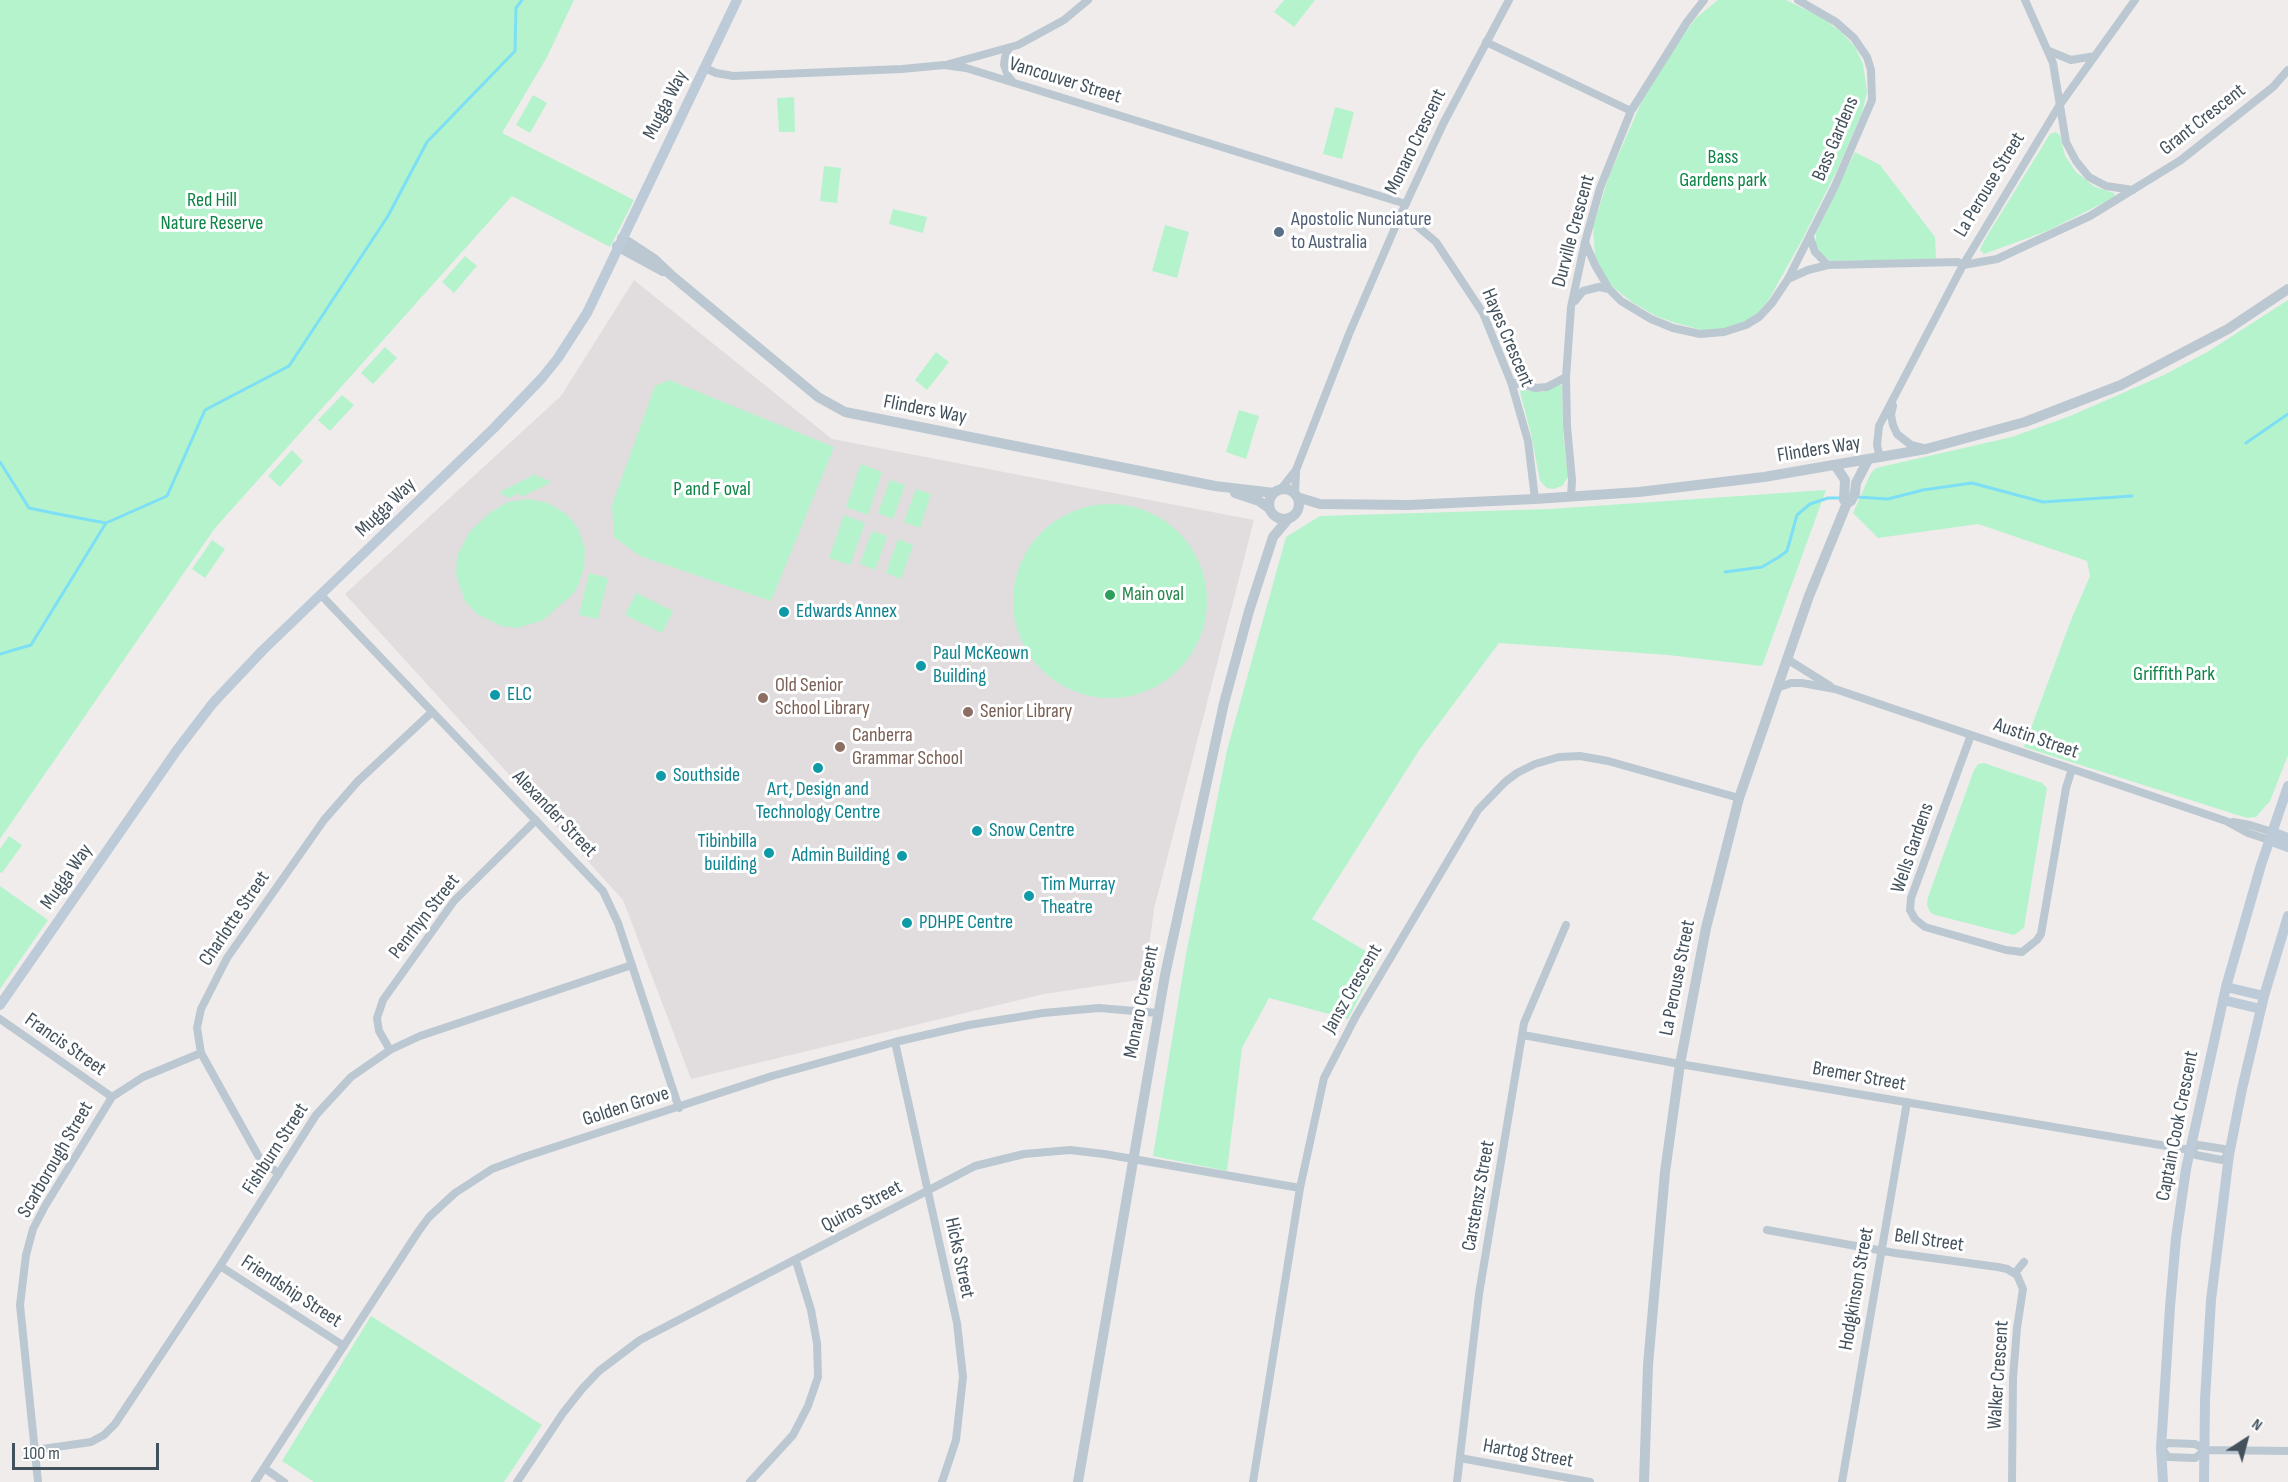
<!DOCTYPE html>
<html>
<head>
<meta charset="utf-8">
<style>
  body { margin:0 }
  #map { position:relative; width:2288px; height:1482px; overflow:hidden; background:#f0ecec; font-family:"Sofia Sans Condensed",sans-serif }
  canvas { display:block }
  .north { position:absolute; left:2216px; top:1410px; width:60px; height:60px; -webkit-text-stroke:4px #fff; paint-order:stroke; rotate:36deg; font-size:16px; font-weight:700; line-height:24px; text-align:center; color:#43515c }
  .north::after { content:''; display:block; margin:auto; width:21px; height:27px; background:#43515c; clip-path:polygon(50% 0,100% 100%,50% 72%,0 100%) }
  .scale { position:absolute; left:12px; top:1443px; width:147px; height:27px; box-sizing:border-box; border:3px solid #43515c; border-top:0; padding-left:8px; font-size:18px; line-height:21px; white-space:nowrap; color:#43515c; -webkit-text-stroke:4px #fff; paint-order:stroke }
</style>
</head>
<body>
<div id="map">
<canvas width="2288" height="1482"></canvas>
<div class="north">N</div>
<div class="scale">100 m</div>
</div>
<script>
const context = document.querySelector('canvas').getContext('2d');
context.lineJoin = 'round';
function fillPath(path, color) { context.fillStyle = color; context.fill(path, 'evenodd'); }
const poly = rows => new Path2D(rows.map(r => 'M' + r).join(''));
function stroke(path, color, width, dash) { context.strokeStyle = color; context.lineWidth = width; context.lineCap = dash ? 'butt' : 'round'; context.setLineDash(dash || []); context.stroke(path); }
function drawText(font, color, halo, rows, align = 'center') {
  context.font = font + ' "Sofia Sans Condensed",sans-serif'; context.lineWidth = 6; context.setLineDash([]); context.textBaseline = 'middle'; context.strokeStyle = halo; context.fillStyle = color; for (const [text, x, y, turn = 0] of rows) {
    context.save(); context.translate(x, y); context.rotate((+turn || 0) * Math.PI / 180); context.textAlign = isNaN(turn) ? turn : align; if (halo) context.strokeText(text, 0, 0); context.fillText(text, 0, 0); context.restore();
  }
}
const education = poly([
  [634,280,832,439,1254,520,1154,909,1145,979,1044,994,691,1079,623,900,345,594,561,396]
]);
const green = poly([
  [0,0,574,0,547,57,502,133,634,200,610,247,512,196,215,528,0,839],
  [1284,0,1315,0,1294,27,1274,12],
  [1718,0,1786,0,1821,17,1841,32,1855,47,1863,64,1867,92,1862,113,1837,170,1803,238,1768,301,1755,315,1741,324,1725,329,1702,330,1672,322,1656,316,1632,302,1614,288,1602,273,1595,256,1593,227,1609,176,1642,101,1678,42,1696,18],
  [533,95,547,103,530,133,516,125],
  [794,97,795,132,779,132,777,98],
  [1335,107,1354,112,1342,159,1323,154],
  [2056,132,2060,135,2065,156,2076,172,2095,187,2114,193,2115,197,2047,231,1984,254,1980,250,1981,247,1987,236,2050,134],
  [1855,152,1880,165,1935,237,1936,259,1831,261,1819,252,1816,243,1816,233],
  [824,166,841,168,837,203,820,201],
  [893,209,927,217,923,233,889,224],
  [1165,225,1189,232,1177,278,1152,271],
  [465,256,477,266,454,293,442,282],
  [2288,300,2288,755,2270,801,2256,817,2247,818,2024,747,2071,620,2090,576,2087,561,1978,524,1878,538,1853,513,1871,473,1876,468,2012,437,2070,416,2164,375,2209,351],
  [385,347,397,358,373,384,361,373],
  [936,352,949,362,927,390,915,380],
  [669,380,834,447,771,601,640,556,614,537,612,505,655,386],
  [1560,384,1562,386,1563,432,1568,477,1562,486,1553,489,1547,488,1540,481,1531,434,1520,392,1521,390,1543,392],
  [342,395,354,405,330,431,318,420],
  [1239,410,1259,416,1246,459,1226,452],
  [292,450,303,461,280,487,268,476],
  [861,464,882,472,868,515,846,507],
  [536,474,539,478,543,477,545,481,549,479,550,483,521,497,519,493,507,499,506,494,503,496,500,492],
  [890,480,905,485,893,519,878,513],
  [916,489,931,494,920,528,904,522],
  [1826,490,1762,666,1668,655,1499,643,1420,749,1312,919,1379,959,1348,1019,1269,998,1242,1048,1227,1171,1153,1156,1186,954,1227,750,1286,537,1320,516,1550,509],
  [528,499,548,503,565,513,572,520,578,529,585,548,584,568,578,586,572,595,543,620,518,628,501,626,477,614,465,601,456,575,457,556,470,531,491,512,508,502],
  '1013 601a97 97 0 1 1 194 0a97 97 0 1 1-194 0Z',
  [844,515,865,523,850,565,829,558],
  [872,531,887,536,875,570,860,564],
  [898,539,913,545,901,579,886,573],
  [212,540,225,549,205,578,192,569],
  [589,573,608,578,598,619,579,615],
  [636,593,673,611,662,633,625,615],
  [1984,763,2042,783,2047,788,2024,928,2014,935,1935,915,1930,912,1927,905,1928,897,1974,770,1978,764],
  [9,836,22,845,2,873,0,872,0,849],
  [0,886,48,920,0,989],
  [371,1316,542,1425,504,1482,314,1482,282,1461]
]);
const stream = poly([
  [2246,443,2288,414],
  [0,462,29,508,63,515,106,523,167,496,205,410,289,366,388,216,427,142,515,51,516,8,522,0],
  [1857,497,1888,499,1923,490,1972,483,2043,502,2132,496],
  [1725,572,1762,567,1779,557,1787,551,1797,515,1810,504,1828,498,1842,498],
  [0,654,31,645,106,523]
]);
const minor = poly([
  [2025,0,2053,63,2066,142,2076,161,2089,177,2106,186,2133,190],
  [1486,42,1631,111],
  [1009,48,1005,57,1004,65,1008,76,1013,82],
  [2049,51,2071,60,2095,56],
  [949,64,1018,45,1064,20,1088,0],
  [705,68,716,73,733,76,902,69,944,65,966,68,1406,204],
  [1400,216,1417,226,1436,242,1483,313,1511,382,1528,441,1535,499],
  [1810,237,1815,252,1828,265],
  [1585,242,1595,265,1609,289,1621,301,1651,319,1673,328,1700,334,1724,332,1746,325,1759,317,1772,303,1788,279,1835,186,1872,100,1871,70,1867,57,1854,38,1836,22,1798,0],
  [1788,279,1808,270,1828,265,1958,262,1963,265,1997,259,2090,216,2181,160,2273,87,2288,70],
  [1575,301,1583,291,1599,287,1609,289],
  [1511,382,1536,388,1547,387,1566,377],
  [1893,406,1891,415,1893,425,1897,434,1911,445,1923,448],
  [1880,458,1877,445,1879,426,1963,265,2059,106,2135,0],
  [1281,489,1296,470,1349,334,1400,216,1444,122,1509,0],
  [1295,495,1296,471],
  [1571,496,1572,480,1567,426,1566,377,1571,307,1585,242,1600,188,1631,111,1687,22,1704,0],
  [321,595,603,891,618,923,679,1108],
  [1787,659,1830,686],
  [1777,688,1791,683,1802,683,1835,689,2226,821,2248,833,2269,840],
  [1971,735,1911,898,1910,910,1915,919,1925,927,2006,950,2022,952,2037,940,2041,934,2066,788,2072,769],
  [2233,822,2250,825,2272,832],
  [0,1019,112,1097],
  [1523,1035,1680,1064,2190,1150,2196,1155,2222,1160,2229,1155,2224,1149,2198,1145,2190,1150],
  [895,1042,957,1323,963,1377,956,1440,942,1482],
  [390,1050,379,1031,377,1018,383,1000,454,901,536,820],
  [279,1174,260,1159,201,1053,197,1028,201,1009,227,958,324,820,358,781,432,712],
  [1767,1230,1895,1253,1998,1267,2007,1269,2017,1275,2023,1289,2017,1328,2013,1378,2012,1482],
  [220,1266,344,1346],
  [2015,1273,2024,1262],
  [35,1450,91,1442,104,1435,115,1424,220,1266,316,1115,351,1077,390,1050,420,1036,632,965],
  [2206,1450,2195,1458,2168,1457,2161,1448,2168,1443,2195,1444,2206,1450,2288,1451],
  [1460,1458,1590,1482],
  [264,1468,284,1482],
  [38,1482,20,1305,26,1255,33,1229,45,1206,112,1097,143,1077,201,1053],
  [255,1482,418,1232,429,1217,455,1193,492,1169,524,1157,772,1076,895,1042,969,1025,1043,1013,1099,1008,1158,1013],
  [517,1482,563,1413,582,1389,599,1371,640,1340,975,1166,1024,1154,1070,1150,1104,1154,1300,1188],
  [750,1482,793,1435,808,1406,818,1377,817,1343,811,1310,796,1261],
  [1253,1482,1300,1188,1324,1078,1356,1016,1478,810,1505,782,1517,773,1535,764,1559,757,1580,756,1608,761,1739,798],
  [1457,1482,1479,1294,1524,1023,1566,925],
  [1842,1482,1907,1102]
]);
const tertiary = poly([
  [622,238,654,259,671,275,818,397,845,412,1215,486,1274,493],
  [617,246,663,271],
  [1835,465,1845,480,1844,500,1847,503],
  '1269 504a15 15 0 1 1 30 0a15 15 0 1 1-30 0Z',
  [1235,493,1259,501,1270,509],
  [1297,497,1320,504,1409,505,1535,499,1639,492,1764,477,1926,449,2025,422,2121,385,2228,329,2288,289],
  [1078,1482,1165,975,1224,703,1249,611,1273,537,1289,518],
  [1644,1482,1648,1365,1665,1172,1680,1064,1706,928,1739,798,1809,596,1847,503,1851,501,1855,493,1856,483,1868,460]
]);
const secondary = poly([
  [2272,832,2288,838],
  [2269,840,2288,847],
  [2226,987,2264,996],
  [2223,1000,2261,1009],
  [0,1005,177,750,213,703,263,650,494,428,542,378,558,358,587,313,737,0],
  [2163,1482,2161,1448,2170,1307,2176,1238,2186,1169,2226,987,2261,865,2288,786],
  [2204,1482,2205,1400,2211,1300,2229,1155,2242,1089,2264,996,2288,916]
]);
const markers = [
  [1279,232,6,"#5c6f8a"],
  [1110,595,6,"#2e9e5b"],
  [784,612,6,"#0f9aa8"],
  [921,666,6,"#0f9aa8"],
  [495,695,6,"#0f9aa8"],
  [763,698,6,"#8d6e63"],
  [968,712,6,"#8d6e63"],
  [840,747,6,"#8d6e63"],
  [818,768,6,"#0f9aa8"],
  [661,776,6,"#0f9aa8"],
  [977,831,6,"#0f9aa8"],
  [769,853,6,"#0f9aa8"],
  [902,856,6,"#0f9aa8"],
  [1029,896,6,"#0f9aa8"],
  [907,923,6,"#0f9aa8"]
];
const streetNames = [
  ["Vancouver Street",1065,81,17],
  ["Mugga Way",666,105,-63],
  ["Grant Crescent",2203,120,-38],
  ["Bass Gardens",1836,139,-67],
  ["Monaro Crescent",1416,142,-64],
  ["La Perouse Street",1990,185,-59],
  ["Durville Crescent",1574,231,-75],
  ["Hayes Crescent",1507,338,67],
  ["Flinders Way",925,410,11],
  ["Flinders Way",1819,450,-9],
  ["Mugga Way",386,508,-44],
  ["Austin Street",2036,739,19],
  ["Alexander Street",554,814,46],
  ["Wells Gardens",1913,848,-71],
  ["Mugga Way",67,877,-55],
  ["Penrhyn Street",425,917,-52],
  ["Charlotte Street",235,919,-56],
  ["La Perouse Street",1678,978,-79],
  ["Jansz Crescent",1353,989,-60],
  ["Monaro Crescent",1142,1002,-79],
  ["Francis Street",65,1045,35],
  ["Bremer Street",1859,1077,10],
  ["Golden Grove",626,1107,-18],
  ["Captain Cook Crescent",2178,1126,-79],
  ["Fishburn Street",276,1149,-57],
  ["Scarborough Street",56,1160,-60],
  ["Carstensz Street",1479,1196,-80],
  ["Quiros Street",862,1207,-28],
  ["Bell Street",1929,1241,8],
  ["Hicks Street",959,1258,78],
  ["Hodgkinson Street",1857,1289,-80],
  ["Friendship Street",291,1292,33],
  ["Walker Crescent",1999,1375,-86],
  ["Hartog Street",1528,1454,10]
];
const parkNames = [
  ["Bass",1723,158],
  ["Gardens park",1723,181],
  ["Red Hill",212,201],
  ["Nature Reserve",212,224],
  ["P and F oval",712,490],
  ["Griffith Park",2174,675]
];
const serviceNames = [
  ["Apostolic Nunciature",1291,220],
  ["to Australia",1291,243]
];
const leisureNames = [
  ["Main oval",1122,595]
];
const cultureNames = [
  ["Edwards Annex",796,612],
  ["Paul McKeown",933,654],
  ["Building",933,677],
  ["ELC",507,695],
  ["Southside",673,776],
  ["Art, Design and",818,790,"center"],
  ["Technology Centre",818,813,"center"],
  ["Snow Centre",989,831],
  ["Tibinbilla",757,842,"right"],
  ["building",757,865,"right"],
  ["Admin Building",890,856,"right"],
  ["Tim Murray",1041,885],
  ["Theatre",1041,908],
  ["PDHPE Centre",919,923]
];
const educationNames = [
  ["Old Senior",775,686],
  ["School Library",775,709],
  ["Senior Library",980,712],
  ["Canberra",852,736],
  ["Grammar School",852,759]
];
fillPath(education, '#e1ddde');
fillPath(green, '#b5f3cc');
stroke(stream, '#7ddff5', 3);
stroke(minor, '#bbc8d1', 8);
stroke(tertiary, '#bbc8d1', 10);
stroke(secondary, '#bdcbd8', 10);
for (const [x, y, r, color] of markers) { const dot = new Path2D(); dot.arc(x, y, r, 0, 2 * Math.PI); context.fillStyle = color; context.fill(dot); stroke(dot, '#fff', 2); }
drawText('20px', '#43515c', '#fff', streetNames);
drawText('20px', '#0c8546', '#fff', parkNames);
drawText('20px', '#4e5e75', '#fff', serviceNames, 'left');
drawText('20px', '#27864d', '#fff', leisureNames, 'left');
drawText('20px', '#0d838f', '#fff', cultureNames, 'left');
drawText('20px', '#785e54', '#fff', educationNames, 'left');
</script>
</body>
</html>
